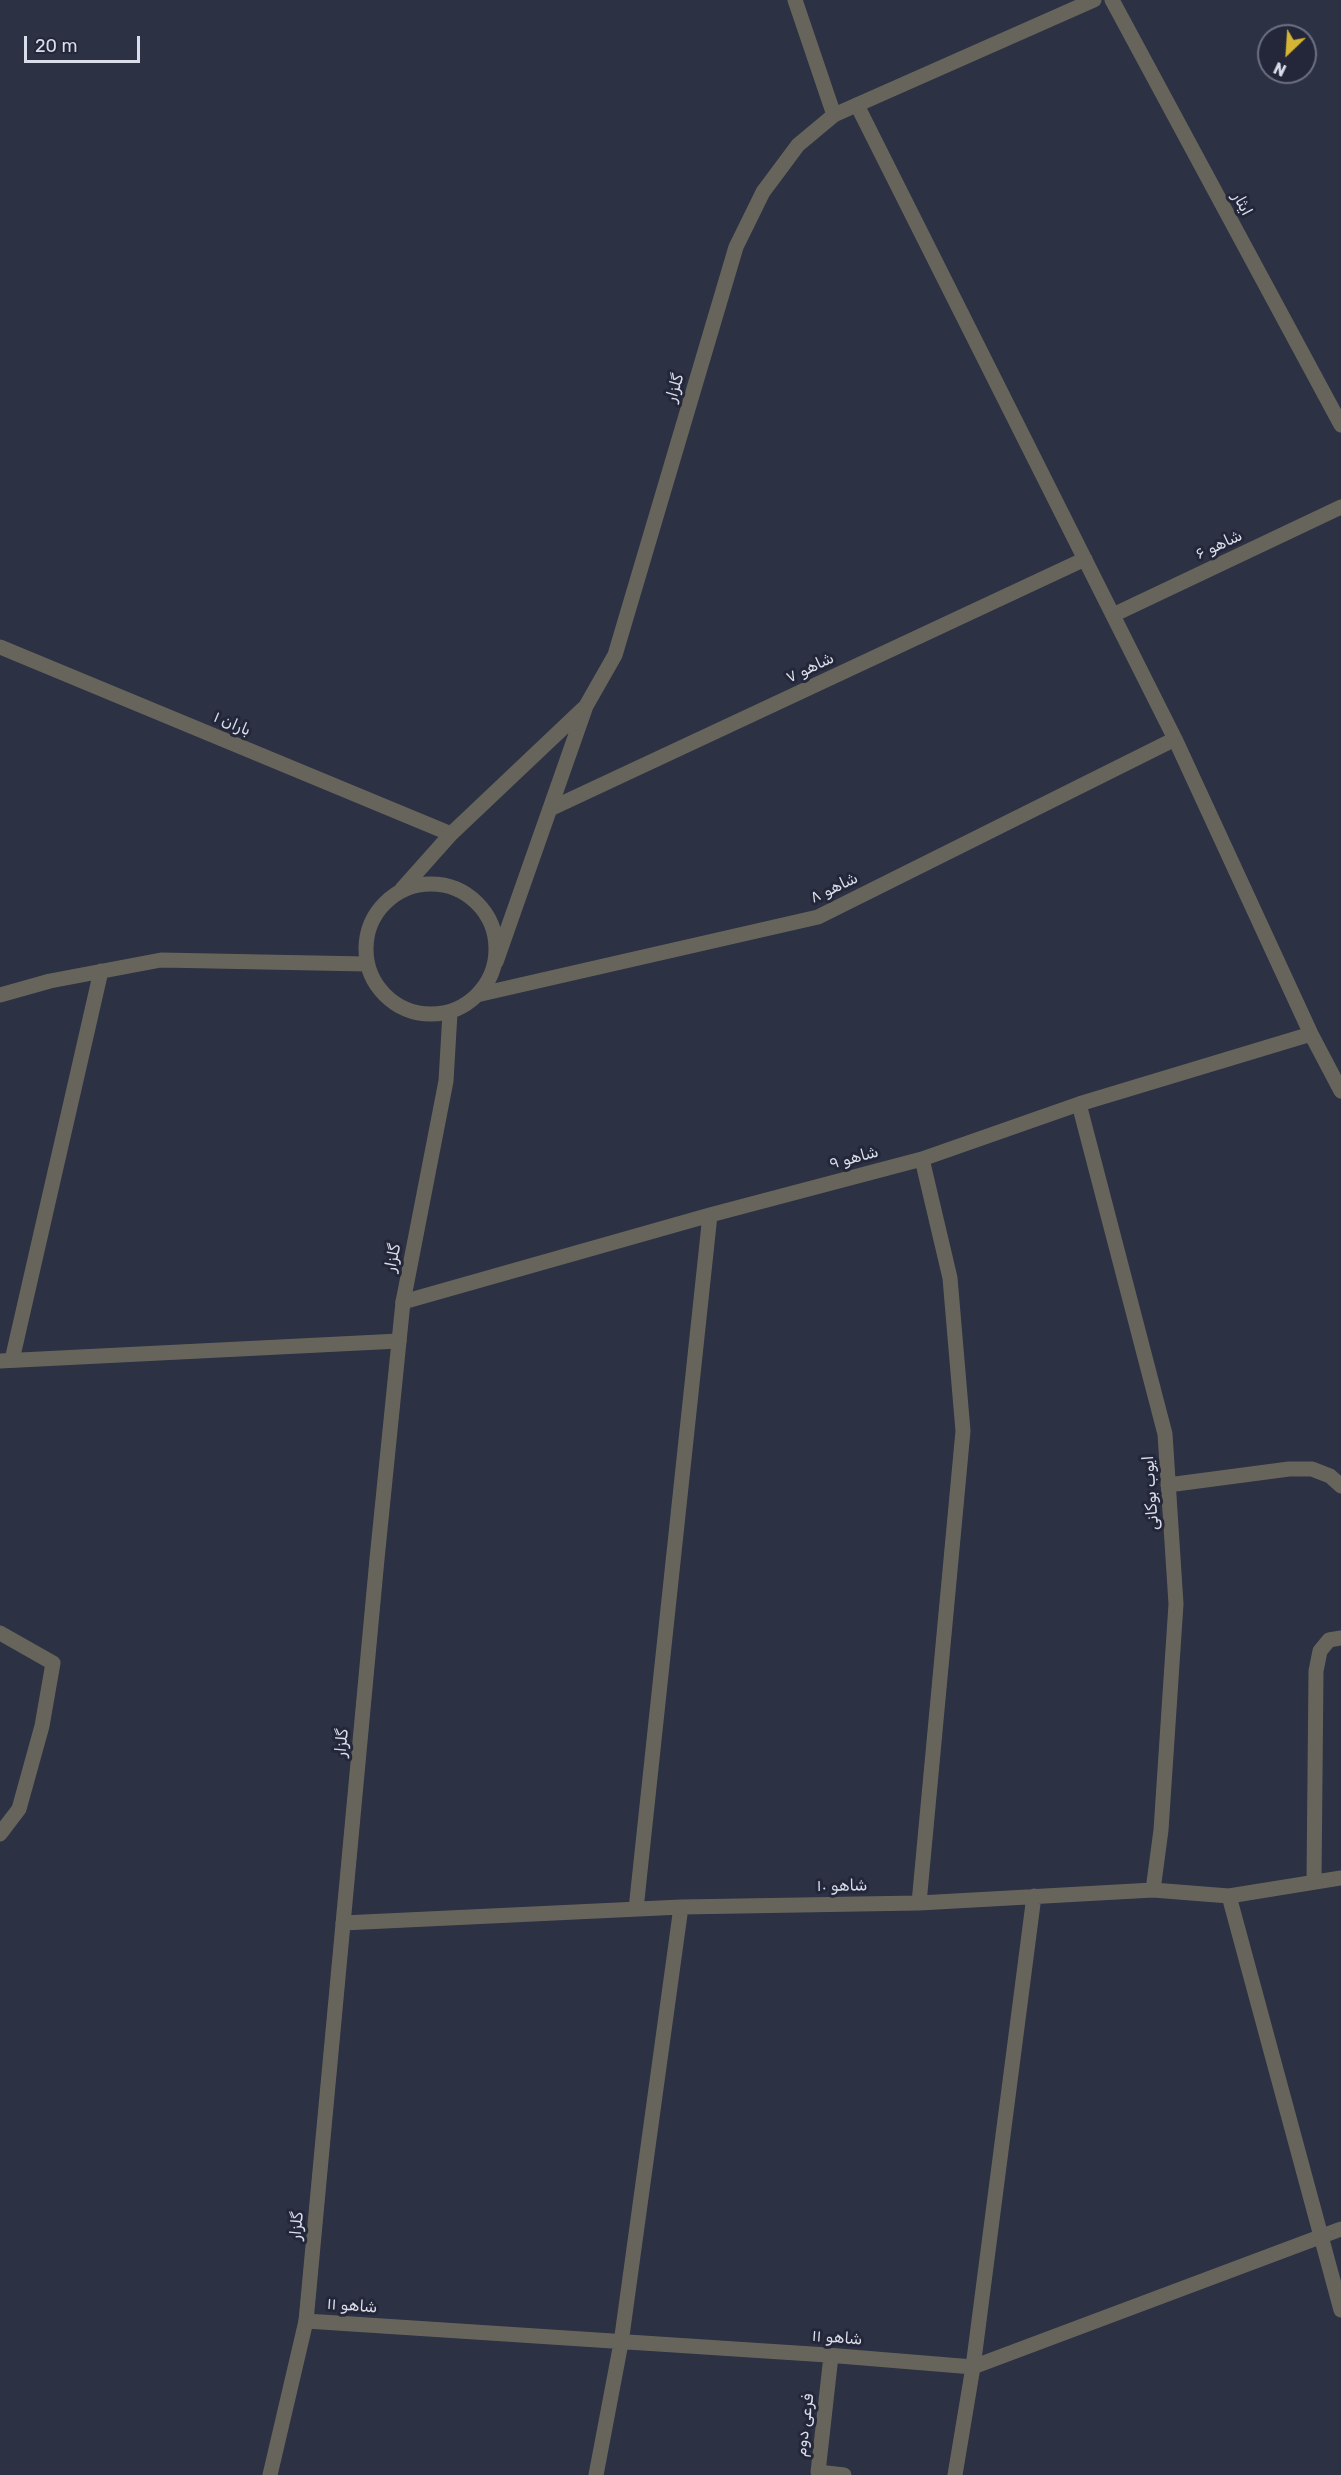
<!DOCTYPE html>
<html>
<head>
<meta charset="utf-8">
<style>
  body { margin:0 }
  #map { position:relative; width:1341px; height:2475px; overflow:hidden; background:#2c3143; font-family:Rubik,sans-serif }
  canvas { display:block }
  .north { position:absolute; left:1257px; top:24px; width:60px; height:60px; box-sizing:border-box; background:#232739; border:2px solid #6c7080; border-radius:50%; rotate:205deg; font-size:16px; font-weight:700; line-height:24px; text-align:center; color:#dadeea }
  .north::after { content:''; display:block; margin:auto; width:21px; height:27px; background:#d5b534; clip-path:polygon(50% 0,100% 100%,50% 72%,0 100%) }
  .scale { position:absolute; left:24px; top:36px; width:116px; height:27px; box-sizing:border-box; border:3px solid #dadeea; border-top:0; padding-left:8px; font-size:18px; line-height:21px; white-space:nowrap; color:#dadeea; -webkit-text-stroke:4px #232739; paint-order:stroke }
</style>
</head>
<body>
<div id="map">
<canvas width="1341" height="2475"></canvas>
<div class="north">N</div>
<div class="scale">20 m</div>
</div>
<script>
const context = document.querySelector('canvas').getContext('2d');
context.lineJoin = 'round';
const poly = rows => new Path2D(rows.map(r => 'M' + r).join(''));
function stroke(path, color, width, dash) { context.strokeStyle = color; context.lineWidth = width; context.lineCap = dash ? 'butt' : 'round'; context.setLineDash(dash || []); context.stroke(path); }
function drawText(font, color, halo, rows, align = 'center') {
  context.font = font + ' Rubik,"Noto Sans Arabic",sans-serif'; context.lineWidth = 6; context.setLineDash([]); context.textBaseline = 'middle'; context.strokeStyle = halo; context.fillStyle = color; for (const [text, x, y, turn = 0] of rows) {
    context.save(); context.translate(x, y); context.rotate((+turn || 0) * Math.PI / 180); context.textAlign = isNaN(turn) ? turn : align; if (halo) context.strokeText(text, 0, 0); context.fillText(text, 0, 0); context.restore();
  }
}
const minor = poly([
  [795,0,834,115],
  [857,105,1175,739,1311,1034,1341,1091],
  [1113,615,1341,507],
  [0,647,451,834],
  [550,809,1085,559],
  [481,994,818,917,1175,739],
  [0,995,50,981,161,960,366,964],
  [1079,1104,1165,1434,1176,1604,1161,1830,1153,1890],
  [403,1302,710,1215,922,1159,1079,1104,1311,1034],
  [12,1360,101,971],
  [0,1361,399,1341],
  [1168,1485,1289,1469,1312,1469,1330,1476,1341,1486],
  [0,1633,53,1663,42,1726,19,1809,0,1834],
  [1314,1882,1316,1671,1320,1651,1329,1640,1341,1638],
  [1229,1896,1341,2310],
  [919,1903,963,1431,950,1278,922,1159],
  [636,1909,710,1215],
  [343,1923,681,1907,919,1903,1153,1890,1229,1896,1341,1878],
  [306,2321,827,2355,973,2367,1341,2229],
  [831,2356,818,2472,844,2475],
  [596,2475,621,2343,681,1907],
  [955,2475,973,2367,1034,1896]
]);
const tertiary = poly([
  [1112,0,1341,425],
  '366 949a65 65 0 1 1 130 0a65 65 0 1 1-130 0Z',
  [402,889,451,834,584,708],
  [496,962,586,706,615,655,736,247,763,192,798,145,834,115,1094,0],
  [270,2475,306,2321,377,1559,403,1302,446,1081,450,1013]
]);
const streetNames = [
  ["ایثار",1242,204,62],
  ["گلزار",675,388,-73],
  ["شاهو ۶",1219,545,-25],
  ["شاهو ۷",810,668,-25],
  ["باران ۱",232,724,23],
  ["شاهو ۸",834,888,-25],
  ["شاهو ۹",854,1158,-15],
  ["گلزار",393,1258,-79],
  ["ایوب بوکانی",1151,1493,-94],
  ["گلزار",342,1743,-85],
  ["شاهو ۱۰",842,1886,-1],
  ["گلزار",297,2226,-85],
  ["شاهو ۱۱",352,2306,4],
  ["شاهو ۱۱",837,2338,4],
  ["فرعی دوم",805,2425,-83]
];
stroke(minor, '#67655b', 15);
stroke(tertiary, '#67655b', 15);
drawText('16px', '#dadeea', '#232739', streetNames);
</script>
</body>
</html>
